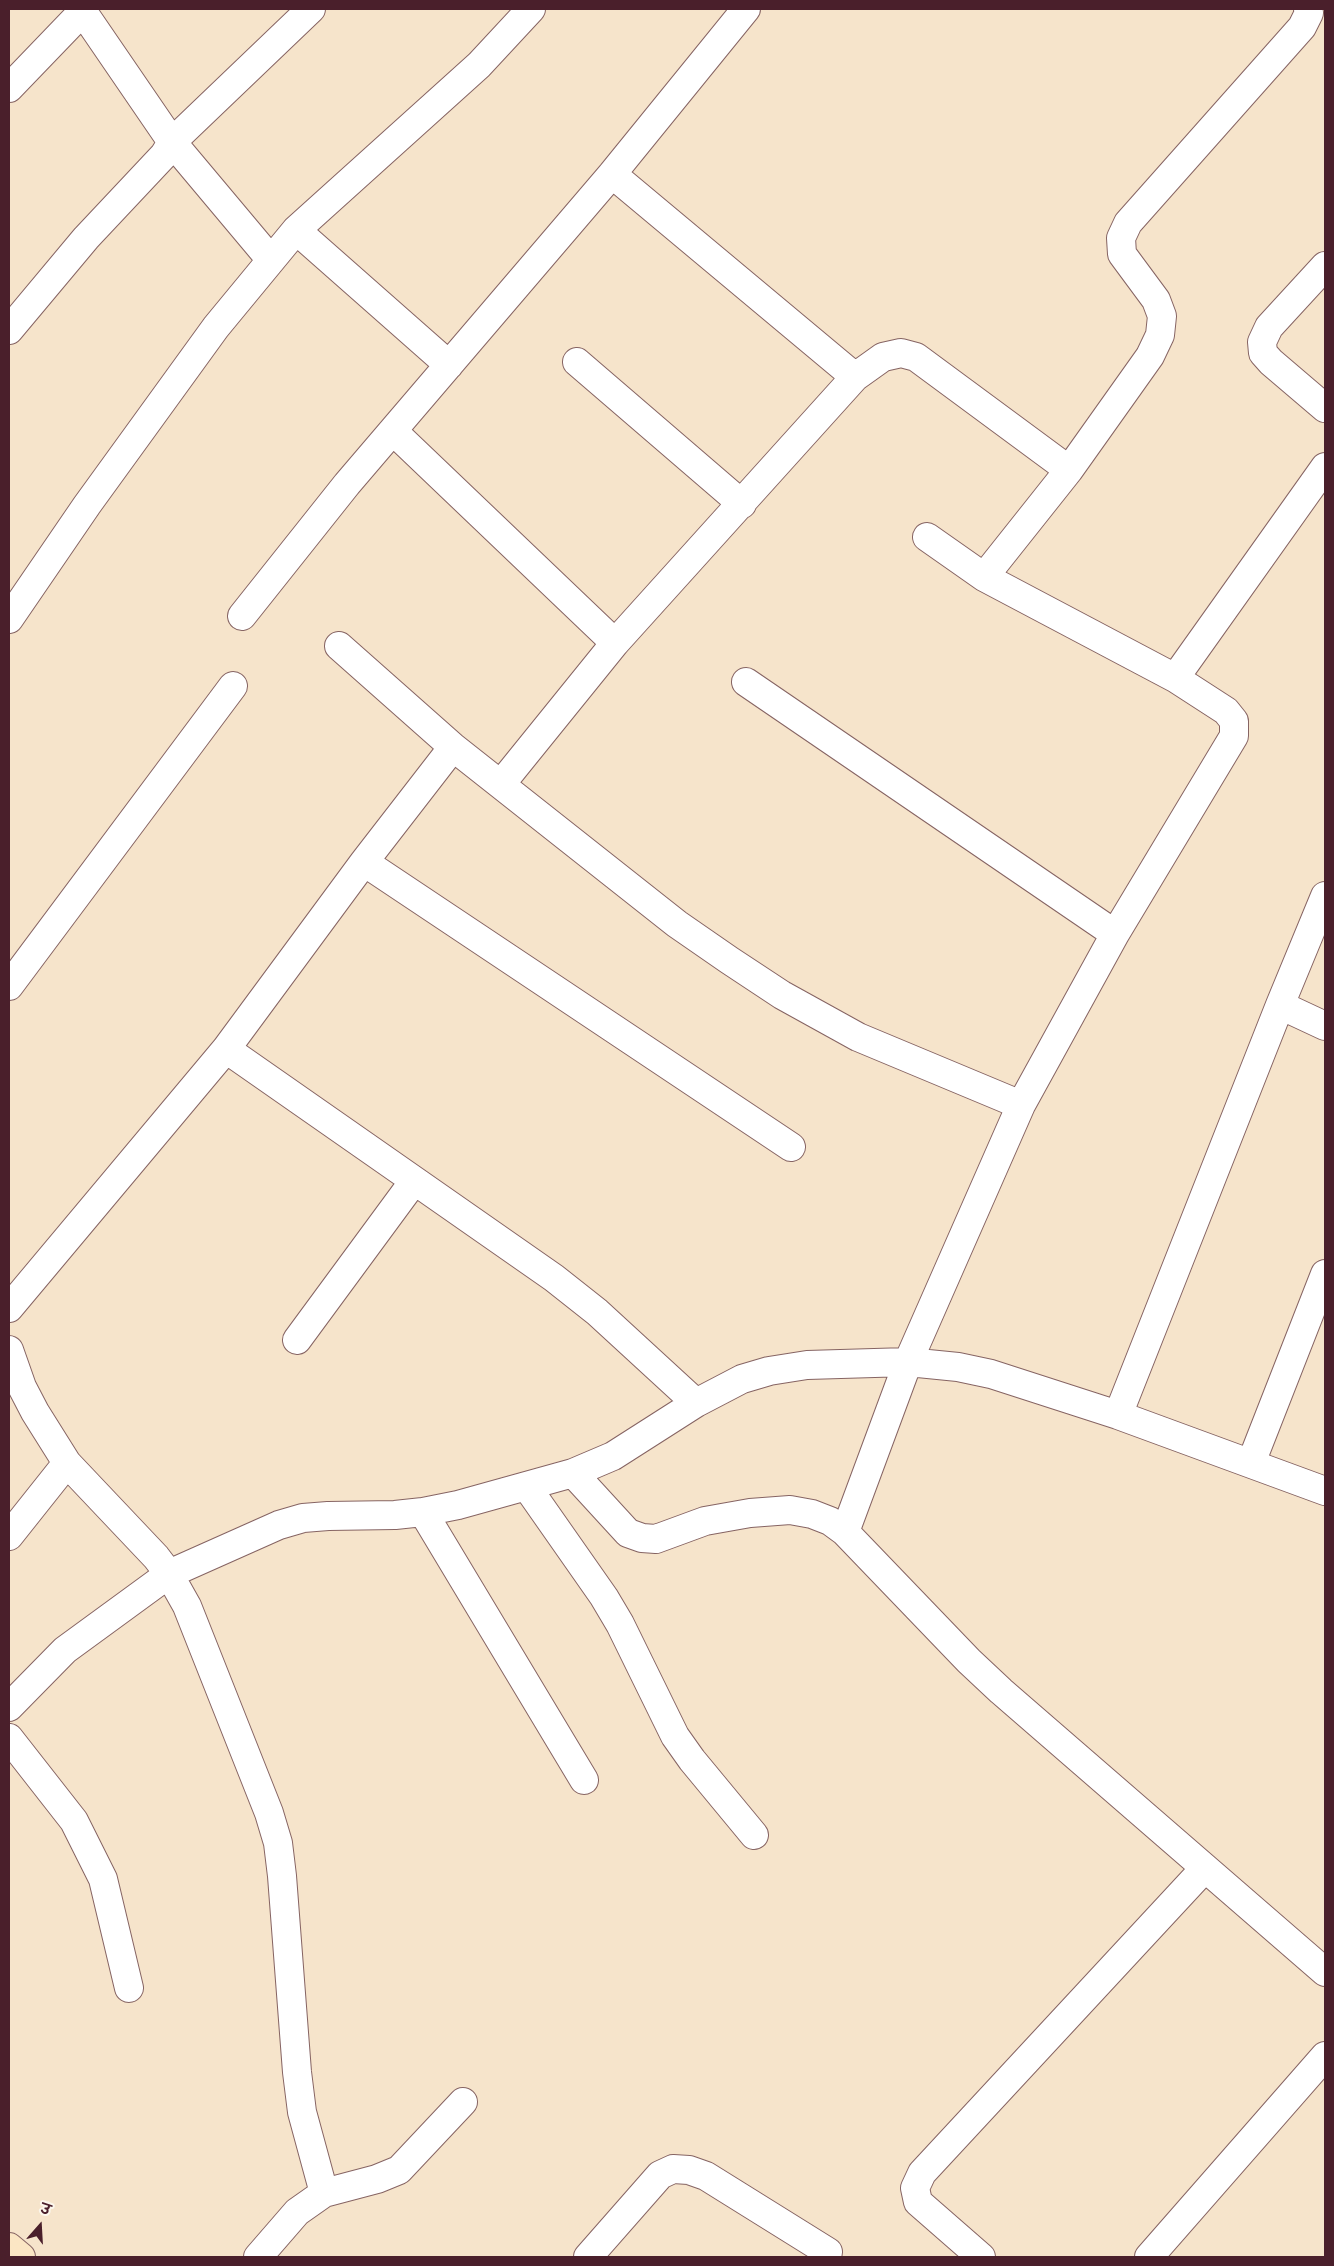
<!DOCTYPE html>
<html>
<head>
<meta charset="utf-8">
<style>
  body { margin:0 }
  #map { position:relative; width:1334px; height:2266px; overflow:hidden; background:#f6e4cb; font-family:"Gochi Hand","Playpen Sans Deva",sans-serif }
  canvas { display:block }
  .frame { position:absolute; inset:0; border:10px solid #4a1f2b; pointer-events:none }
  .north { position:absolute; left:15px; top:2201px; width:50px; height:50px; -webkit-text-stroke:4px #fbf7ec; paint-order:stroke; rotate:19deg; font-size:14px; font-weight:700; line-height:20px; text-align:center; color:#4a1f2b }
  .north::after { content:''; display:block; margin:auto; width:18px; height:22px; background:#4a1f2b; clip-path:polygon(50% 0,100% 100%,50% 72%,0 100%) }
</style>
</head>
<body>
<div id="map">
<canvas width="1334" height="2266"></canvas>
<div class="frame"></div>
<div class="north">उ</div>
</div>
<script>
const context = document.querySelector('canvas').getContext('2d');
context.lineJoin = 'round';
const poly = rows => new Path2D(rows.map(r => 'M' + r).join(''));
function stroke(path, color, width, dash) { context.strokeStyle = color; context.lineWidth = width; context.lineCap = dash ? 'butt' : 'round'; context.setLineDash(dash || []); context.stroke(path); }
const street = poly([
  [9,88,85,9],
  [612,174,855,377],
  [296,230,449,365],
  [271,260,172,142,311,9],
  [1325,266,1269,327,1262,342,1263,353,1271,362,1325,408],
  [9,330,86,238,164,155,172,142,81,9],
  [577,362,742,504],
  [393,431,615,643],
  [984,577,1069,470,1150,356,1160,335,1162,316,1156,300,1122,254,1121,238,1128,223,1302,27,1309,13,1308,9],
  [242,616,347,484,612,174,746,9],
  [9,619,87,505,216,327,296,230,479,65,531,9],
  [339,646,453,747,677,924,729,960,782,995,858,1037,1021,1105],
  [1175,678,1325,467],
  [746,682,1115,934],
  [501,784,615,643,855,377,883,357,901,353,916,357,1069,470],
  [364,862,791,1147],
  [9,986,233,686],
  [1280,1005,1325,1026],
  [226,1049,554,1278,597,1312,696,1403],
  [9,1308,226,1049,364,862,453,747],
  [297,1340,414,1181],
  [9,1350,22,1387,35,1412,67,1463,156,1557,169,1574,187,1606,269,1813,278,1843,282,1876,297,2072,302,2112,324,2193],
  [1118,1415,1280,1005,1325,896],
  [1251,1463,1325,1274],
  [573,1473,628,1533,642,1538,656,1539,705,1521,750,1513,790,1510,812,1514,830,1521,845,1532,969,1661,1001,1691,1325,1972],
  [527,1487,604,1597,620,1624,675,1736,692,1760,754,1835],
  [423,1512,584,1780],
  [845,1532,908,1362,1021,1105,1115,934,1234,736,1234,721,1226,711,1175,678,984,577,927,537],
  [9,1536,67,1463],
  [9,1707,65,1650,169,1574,279,1525,303,1518,328,1516,395,1515,423,1512,458,1505,573,1473,613,1456,696,1403,742,1379,769,1371,807,1365,908,1362,958,1367,991,1374,1118,1415,1325,1491],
  [9,1738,74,1821,103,1879,129,1988],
  [258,2257,297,2212,324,2193,377,2179,399,2170,463,2102],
  [588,2257,660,2175,673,2169,689,2170,706,2176,828,2252],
  [981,2257,918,2202,915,2188,922,2173,1205,1868],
  [1149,2257,1325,2056]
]);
const secondary = poly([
  [9,2247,21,2257]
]);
stroke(street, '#866463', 30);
stroke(secondary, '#866463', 30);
stroke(street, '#fff', 28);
stroke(secondary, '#fbe6c4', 28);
</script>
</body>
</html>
